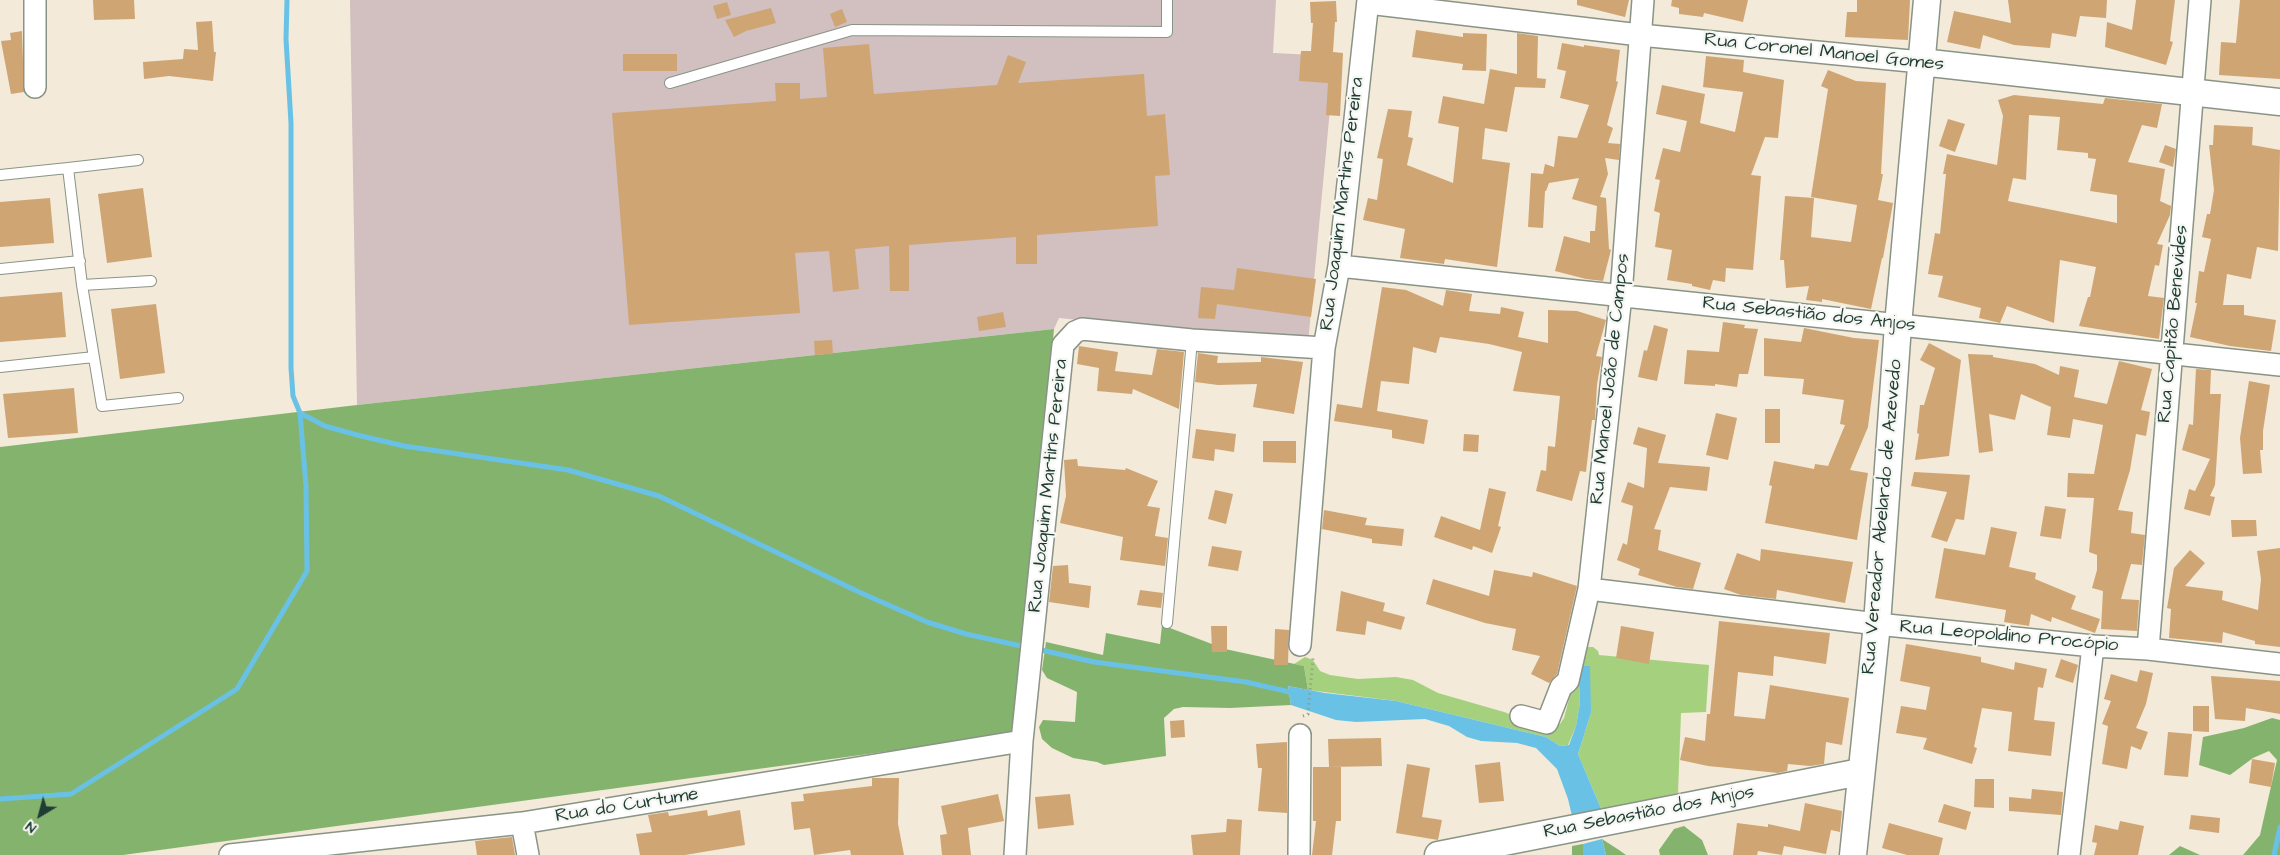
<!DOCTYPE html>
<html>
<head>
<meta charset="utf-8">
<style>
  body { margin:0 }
  #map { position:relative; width:2280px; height:855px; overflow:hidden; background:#f3ead9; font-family:"Architects Daughter",sans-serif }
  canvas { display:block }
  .north { position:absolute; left:15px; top:790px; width:50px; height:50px; -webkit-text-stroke:4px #f6f6f2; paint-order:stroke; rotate:217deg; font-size:14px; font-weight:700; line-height:20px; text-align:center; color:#1f3d34 }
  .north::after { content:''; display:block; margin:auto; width:18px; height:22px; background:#1f3d34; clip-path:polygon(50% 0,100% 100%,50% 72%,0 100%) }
</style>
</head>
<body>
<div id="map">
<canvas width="2280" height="855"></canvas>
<div class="north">N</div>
</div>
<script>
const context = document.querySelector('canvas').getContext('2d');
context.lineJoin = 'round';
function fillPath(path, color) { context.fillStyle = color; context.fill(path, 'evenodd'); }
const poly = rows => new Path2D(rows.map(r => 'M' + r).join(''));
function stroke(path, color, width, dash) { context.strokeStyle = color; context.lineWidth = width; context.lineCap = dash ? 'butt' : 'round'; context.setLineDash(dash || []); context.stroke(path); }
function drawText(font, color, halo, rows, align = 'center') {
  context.font = font + ' "Architects Daughter",sans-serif'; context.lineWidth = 4.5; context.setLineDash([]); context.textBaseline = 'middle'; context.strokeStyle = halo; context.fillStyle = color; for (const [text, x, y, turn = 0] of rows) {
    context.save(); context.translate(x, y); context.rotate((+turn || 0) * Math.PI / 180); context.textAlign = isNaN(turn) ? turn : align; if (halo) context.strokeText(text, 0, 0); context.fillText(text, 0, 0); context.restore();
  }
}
const industrial = poly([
  [350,0,1276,0,1273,53,1335,56,1308,343,1059,318,1054,329,357,405]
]);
const green = poly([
  [1583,647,1593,647,1598,651,1599,655,1709,665,1706,712,1681,713,1678,793,1602,811,1578,754,1591,713,1578,667,1580,703,1576,726,1568,745,1560,746,1546,737,1396,701,1308,690,1304,666,1294,664,1305,657,1313,660,1320,671,1330,675,1358,679,1396,677,1413,680,1438,693,1504,712,1549,729,1560,724,1564,718]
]);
const forest = poly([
  [1054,329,1016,734,123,855,0,855,0,447,357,405],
  [1162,625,1225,649,1304,666,1308,690,1288,686,1291,705,1230,708,1183,707,1174,709,1164,718,1166,756,1104,765,1097,762,1073,758,1052,748,1042,739,1039,727,1043,720,1075,722,1077,692,1047,678,1042,670,1046,642,1103,655,1106,633,1160,644],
  [2272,718,2280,720,2280,855,2243,855,2260,835,2277,760,2269,751,2253,758,2230,775,2199,765,2203,737,2244,728],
  [1684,826,1702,840,1708,855,1660,855,1659,850,1674,829],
  [1602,839,1619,850,1626,855,1606,855],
  [1583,844,1583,855,1572,855,1572,846],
  [2180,846,2200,855,2169,855]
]);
const water = poly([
  [1578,666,1590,666,1591,713,1578,754,1602,811,1572,816,1568,799,1557,769,1536,748,1517,743,1481,741,1467,737,1449,726,1425,719,1356,722,1336,720,1291,705,1288,686,1325,693,1396,701,1546,737,1560,746,1569,745,1576,726,1580,703],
  [1602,839,1606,855,1583,855,1583,844]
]);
const stream = poly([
  [287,0,286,39,291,123,291,368,293,396,300,413,325,426,357,435,404,446,568,470,659,496,859,592,927,622,966,634,1026,647],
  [1037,649,1094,662,1246,682,1294,693],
  [0,799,71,794,237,689,307,571,306,486,300,413],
  [2274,855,2280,827]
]);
const building = poly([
  [93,0,134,0,135,19,94,20],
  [1577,0,1629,0,1625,17,1577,5],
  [1672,0,1748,0,1743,22,1704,13,1703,17,1679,14,1679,8,1671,6],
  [1857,0,1910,0,1908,40,1845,37,1847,12,1857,12],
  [2008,0,2107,0,2106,18,2080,16,2076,37,2052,33,2050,48,2014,45,1983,35,1980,49,1947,42,1954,11,2011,23],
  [2136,0,2175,0,2170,41,2173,42,2166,65,2105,47,2107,22,2132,30],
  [2240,0,2280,0,2280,79,2219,75,2221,42,2236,43],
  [1336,1,1337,22,1335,22,1333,52,1343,53,1340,116,1326,115,1328,83,1299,81,1301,51,1311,51,1313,23,1311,23,1310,2],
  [727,2,731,15,717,19,713,6],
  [771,8,776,23,746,31,734,37,725,20],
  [842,9,847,22,835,27,830,14],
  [212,21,214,52,216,52,213,81,169,76,144,79,143,62,183,59,184,49,198,50,196,22],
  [1416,30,1463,37,1463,33,1487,34,1486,71,1462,70,1463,64,1412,57],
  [22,31,24,92,11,94,1,41,11,40,10,33],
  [1517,33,1538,36,1537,78,1546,79,1545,88,1515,87,1507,132,1485,128,1482,159,1510,163,1497,267,1445,259,1444,264,1400,258,1405,229,1363,220,1368,198,1377,200,1383,159,1377,158,1388,109,1412,111,1408,137,1413,138,1407,165,1453,183,1459,127,1438,123,1443,96,1484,104,1490,69,1517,74],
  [1562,43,1584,47,1584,45,1620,50,1616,81,1618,82,1607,125,1613,128,1608,143,1620,144,1619,160,1605,158,1608,174,1600,197,1606,198,1609,249,1611,250,1603,281,1586,279,1555,271,1564,236,1590,243,1590,231,1595,231,1597,206,1572,199,1579,178,1549,183,1546,191,1545,191,1543,228,1528,227,1531,173,1543,174,1545,164,1554,167,1558,136,1577,138,1589,105,1560,98,1566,71,1557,69],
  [869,44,874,94,997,85,1008,55,1026,62,1018,83,1144,74,1147,116,1165,114,1170,175,1155,176,1158,226,1037,235,1037,264,1016,264,1016,237,909,245,909,291,890,291,889,246,855,249,859,289,833,292,829,251,795,253,800,313,629,325,612,113,776,101,775,83,800,83,800,99,827,97,823,48],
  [623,54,677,54,677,71,623,71],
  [1706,56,1744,60,1743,72,1784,80,1778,138,1765,137,1751,175,1761,176,1753,270,1726,268,1725,282,1713,280,1710,290,1692,286,1692,284,1667,280,1672,250,1655,247,1660,213,1654,211,1660,180,1655,179,1663,148,1680,152,1687,121,1656,114,1662,85,1705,94,1700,123,1735,132,1743,92,1703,87],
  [1828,70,1856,81,1886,83,1881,174,1883,174,1878,200,1893,203,1883,258,1882,258,1871,309,1822,299,1822,302,1806,300,1809,286,1786,288,1784,260,1780,260,1785,196,1814,198,1811,237,1851,242,1857,205,1811,197,1828,89,1821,86],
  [2014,95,2103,104,2105,98,2162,104,2157,128,2142,125,2128,162,2165,169,2160,201,2171,206,2170,215,2157,244,2163,245,2159,266,2155,265,2148,296,2164,298,2159,339,2079,326,2088,297,2090,297,2096,267,2060,260,2054,323,2007,306,2000,323,1979,318,1981,308,1938,297,1943,276,1928,274,1935,233,1940,234,1946,174,1943,174,1947,154,1997,165,2003,116,1998,100],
  [2029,115,2060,117,2057,150,2088,153,2088,158,2096,159,2090,191,2117,195,2117,223,2008,201,2013,178,2026,180],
  [1948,119,1965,124,1955,152,1939,146],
  [2214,125,2253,127,2252,145,2280,150,2278,251,2257,247,2251,279,2227,274,2223,305,2244,305,2244,315,2276,320,2271,351,2230,346,2190,337,2197,303,2195,303,2199,271,2204,272,2211,239,2202,237,2207,214,2210,214,2214,190,2209,145,2213,145],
  [2165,145,2176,149,2173,167,2159,162],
  [143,188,152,257,107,263,98,194],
  [50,198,54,243,0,247,0,202],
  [1237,268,1316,279,1311,317,1217,304,1215,319,1198,318,1201,287,1234,290],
  [1382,287,1406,290,1443,306,1446,290,1472,294,1469,311,1500,314,1501,307,1524,312,1518,337,1548,343,1548,310,1577,311,1606,320,1596,356,1602,357,1597,384,1595,420,1592,420,1586,472,1580,471,1572,501,1536,491,1541,470,1546,471,1548,446,1555,447,1560,396,1513,391,1522,352,1489,344,1440,337,1436,353,1413,347,1409,384,1381,381,1377,411,1428,420,1424,444,1392,438,1392,430,1334,421,1337,404,1362,408],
  [62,292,66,337,0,342,0,297],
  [156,304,165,373,120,379,111,309],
  [1003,312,1006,327,979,331,977,317],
  [1723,322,1745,325,1744,328,1758,329,1748,374,1739,374,1737,387,1715,384,1715,386,1684,384,1687,350,1719,352],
  [1654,325,1668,329,1657,381,1638,377,1644,350,1647,351],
  [1804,328,1854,338,1879,340,1868,427,1850,470,1868,473,1857,540,1765,523,1772,486,1769,485,1774,461,1814,469,1815,464,1828,466,1845,425,1840,424,1844,400,1802,394,1804,379,1764,376,1764,338,1801,342],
  [832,340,833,354,815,355,814,341],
  [1929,343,1961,360,1949,456,1915,460,1919,434,1917,433,1920,405,1924,405,1935,368,1920,360],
  [1079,346,1118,352,1115,371,1152,375,1157,349,1184,352,1179,409,1133,389,1132,394,1097,391,1099,368,1077,364],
  [1198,353,1218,356,1217,363,1261,362,1261,357,1303,362,1294,414,1253,407,1257,384,1218,385,1195,382],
  [1968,354,1993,355,1993,357,2035,364,2059,375,2060,366,2079,370,2074,397,2107,404,2119,361,2152,369,2141,410,2150,412,2146,436,2136,434,2130,470,2118,510,2133,512,2131,533,2145,535,2142,565,2131,564,2121,599,2139,600,2137,631,2101,629,2103,591,2092,588,2097,570,2097,555,2089,552,2094,498,2067,497,2068,473,2094,474,2103,425,2073,419,2070,438,2047,435,2051,407,2021,394,2015,420,1989,414,1993,451,1979,453],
  [2196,369,2211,370,2210,394,2221,394,2215,485,2210,496,2215,497,2210,516,2184,509,2189,489,2195,491,2210,459,2182,450,2189,424,2193,425],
  [2249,381,2270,385,2263,431,2263,450,2260,450,2262,473,2243,474,2240,438],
  [74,388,78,433,8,438,3,394],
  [1765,409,1780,409,1780,443,1765,443],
  [1716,413,1737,418,1728,460,1706,455],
  [1638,427,1666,435,1658,463,1710,467,1707,491,1670,487,1654,529,1661,530,1658,550,1701,563,1693,589,1677,587,1638,575,1640,569,1617,560,1623,543,1627,545,1633,506,1621,502,1628,482,1644,488,1647,448,1633,444],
  [1196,429,1236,434,1234,452,1215,449,1214,461,1192,458],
  [1464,434,1479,435,1478,452,1463,451],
  [1263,441,1296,441,1296,463,1263,462],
  [1077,459,1078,466,1125,470,1126,468,1158,481,1147,506,1160,508,1155,536,1168,538,1165,566,1120,560,1123,537,1060,523,1066,496,1064,460],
  [1914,472,1970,475,1964,520,1956,519,1947,542,1931,537,1947,492,1911,486],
  [1489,488,1506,492,1498,526,1501,527,1492,553,1473,546,1472,550,1434,537,1441,516,1480,530],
  [1215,490,1233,494,1226,524,1208,519],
  [2045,506,2066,509,2061,539,2040,536],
  [1324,510,1367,518,1365,525,1404,529,1402,546,1372,543,1372,539,1322,529],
  [2231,520,2256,520,2257,536,2232,537],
  [1991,527,2017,532,2009,567,2036,573,2035,579,2076,596,2071,609,2100,619,2095,633,2052,617,2051,622,2031,614,2029,626,2004,622,2006,610,1935,598,1944,548,1985,555],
  [1212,546,1242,551,1238,571,1208,566],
  [2280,548,2280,647,2255,644,2255,641,2223,632,2222,643,2169,638,2171,609,2167,608,2174,568,2190,550,2205,563,2185,586,2223,591,2222,600,2258,610,2261,579,2257,551],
  [1761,549,1853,562,1845,603,1777,590,1776,599,1741,595,1724,589,1737,553,1760,561],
  [1068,565,1069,583,1091,586,1089,608,1049,602,1053,566],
  [1494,570,1532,577,1533,572,1577,586,1557,674,1549,683,1531,674,1540,656,1512,650,1516,629,1485,623,1426,604,1433,579,1489,596],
  [1140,590,1163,593,1161,608,1137,605],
  [1341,591,1385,603,1383,611,1405,617,1401,630,1367,621,1365,635,1336,631],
  [1719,621,1830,633,1826,664,1774,656,1773,676,1738,672,1734,716,1765,719,1770,685,1849,698,1842,745,1826,742,1824,764,1810,766,1788,764,1787,771,1778,773,1708,766,1680,760,1685,737,1705,741,1707,714,1710,714],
  [1211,626,1227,626,1227,652,1212,652],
  [1621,626,1654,632,1649,664,1616,658],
  [1275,629,1289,630,1288,665,1274,665],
  [1906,644,1981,657,1981,662,2014,670,2015,662,2047,669,2043,688,2038,687,2034,720,2055,722,2051,756,2008,751,2012,712,1982,708,1974,747,1977,748,1972,764,1923,749,1927,738,1896,733,1901,706,1926,710,1930,687,1900,681],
  [2061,659,2078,665,2073,683,2055,677],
  [2140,670,2153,673,2146,704,2136,728,2148,732,2141,750,2131,746,2127,769,2102,764,2108,726,2102,724,2111,701,2104,699,2111,674,2137,682],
  [2211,676,2280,681,2280,714,2246,708,2245,721,2215,719],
  [2193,706,2209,706,2209,732,2193,731],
  [1184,720,1185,737,1171,738,1170,721],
  [2168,732,2192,734,2188,777,2164,775],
  [1381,738,1382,766,1329,767,1328,739],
  [1287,742,1287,813,1258,811,1262,768,1258,768,1256,744],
  [2252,759,2275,763,2271,787,2249,783],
  [1500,762,1504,801,1479,803,1475,765],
  [1407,764,1430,768,1422,817,1442,820,1438,840,1396,833],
  [1313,767,1341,767,1341,821,1336,821,1332,855,1312,855,1316,821,1313,821],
  [872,778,899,778,898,824,904,855,851,855,850,850,814,855,810,828,794,830,791,802,804,801,803,794,872,786],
  [1975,779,1994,779,1994,808,1974,807],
  [2032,789,2063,792,2061,815,2009,811,2009,797,2031,799],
  [998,794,1004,821,968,828,971,855,942,855,940,835,947,834,941,806],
  [1070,794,1074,825,1038,829,1035,797],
  [1805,803,1842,811,1840,832,1831,830,1826,854,1784,846,1782,855,1758,851,1757,855,1733,855,1737,823,1768,827,1768,824,1800,831],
  [1944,804,1971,812,1966,830,1938,822],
  [707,810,708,816,740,810,745,845,685,855,640,855,636,834,652,832,648,815,668,812,669,816],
  [2191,815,2220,818,2219,833,2189,829],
  [1227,819,1242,820,1240,855,1193,855,1191,835,1226,832],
  [2120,821,2144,826,2138,855,2094,855,2097,843,2092,842,2095,825,2118,830],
  [1889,823,1943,838,1939,855,1907,855,1882,848],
  [512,837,515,855,477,855,475,841]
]);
const path = poly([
  [1303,716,1308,714,1313,658]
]);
const service = poly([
  [670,83,852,30,1167,32,1167,0],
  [138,160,68,168,82,285,102,406,178,398],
  [0,175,68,168],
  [0,269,80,261],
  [82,285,151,281],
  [0,367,94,357],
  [1167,623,1192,340]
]);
const minor = poly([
  [1368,3,1640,35,1921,62],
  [35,87,35,0],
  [1339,266,2280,365],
  [1589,589,1877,624,2093,646,2148,649,2280,664],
  [1300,645,1324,348],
  [2148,649,2200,0],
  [1521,716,1547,723,1561,687,1568,681,1589,589,1621,295,1643,0],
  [522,823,528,855],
  [230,855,522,823,1022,741],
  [1015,855,1022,741,1063,345,1075,332,1082,329,1192,340,1324,348,1339,266,1368,0],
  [1299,855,1300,735],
  [2069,855,2093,646]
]);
const tertiary = poly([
  [1921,62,2280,102],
  [1438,855,1860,772],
  [1853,855,1877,624,1898,325,1927,0]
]);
const streetNames = [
  ["Rua Coronel Manoel Gomes",1824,53,6],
  ["Rua Joaquim Martins Pereira",1343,204,-83],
  ["Rua Sebastião dos Anjos",1809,315,6],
  ["Rua Capitão Benevides",2174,324,-85],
  ["Rua Manoel João de Campos",1611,379,-84],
  ["Rua Joaquim Martins Pereira",1049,486,-84],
  ["Rua Vereador Abelardo de Azevedo",1883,517,-85],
  ["Rua Leopoldino Procópio",2009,637,5],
  ["Rua do Curtume",627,806,-9],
  ["Rua Sebastião dos Anjos",1649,813,-11]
];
fillPath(industrial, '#d2bfc0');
fillPath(green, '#a5d17e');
fillPath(forest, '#84b36d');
fillPath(water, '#69c2e6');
stroke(stream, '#69c2e6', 5);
fillPath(building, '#cfa574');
stroke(service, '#899486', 12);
stroke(minor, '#899486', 24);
stroke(tertiary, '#899486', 29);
stroke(path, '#899486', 3, [1, 4]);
stroke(service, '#fff', 10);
stroke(minor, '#fff', 21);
stroke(tertiary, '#fff', 26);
drawText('19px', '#1f3d34', '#f6f6f2', streetNames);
</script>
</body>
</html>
